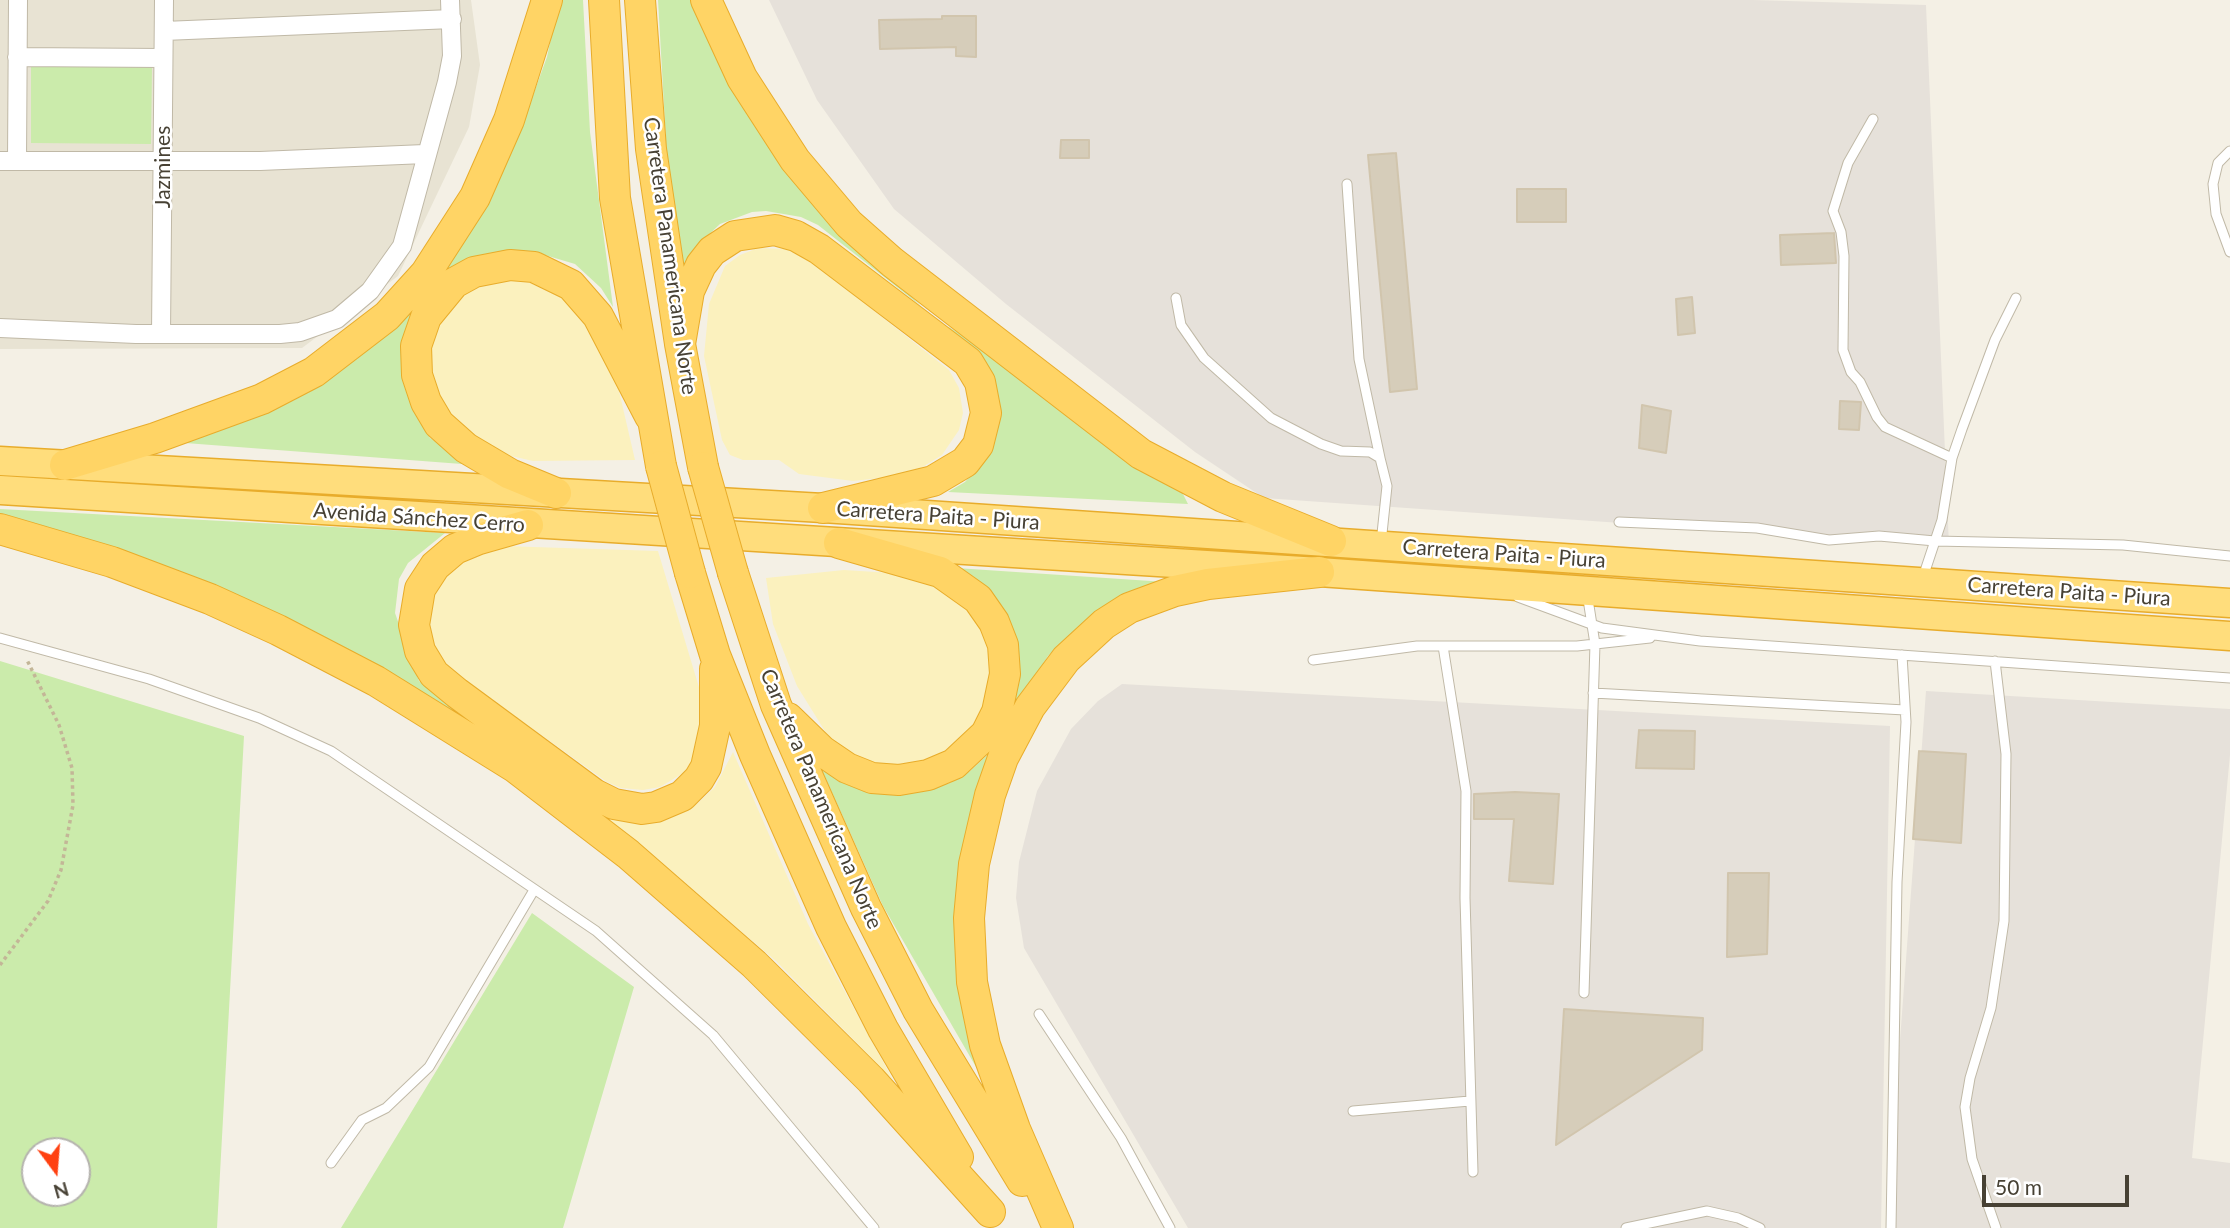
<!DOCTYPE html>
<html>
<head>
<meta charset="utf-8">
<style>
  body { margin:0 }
  #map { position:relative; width:2230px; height:1228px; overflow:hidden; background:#f4f0e5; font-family:Lato,sans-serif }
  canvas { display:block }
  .north { position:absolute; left:21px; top:1137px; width:70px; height:70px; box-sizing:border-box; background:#fff; border:2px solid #b5b3ae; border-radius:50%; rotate:164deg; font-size:19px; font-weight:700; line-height:28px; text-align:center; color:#474134 }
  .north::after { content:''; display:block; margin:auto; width:24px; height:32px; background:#ff4111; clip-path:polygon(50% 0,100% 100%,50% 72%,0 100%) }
  .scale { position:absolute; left:1982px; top:1175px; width:147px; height:32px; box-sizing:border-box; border:4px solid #474134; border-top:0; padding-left:9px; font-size:21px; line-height:24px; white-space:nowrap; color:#474134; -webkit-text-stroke:5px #fff; paint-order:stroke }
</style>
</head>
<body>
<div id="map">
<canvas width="2230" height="1228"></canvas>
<div class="north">N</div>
<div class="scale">50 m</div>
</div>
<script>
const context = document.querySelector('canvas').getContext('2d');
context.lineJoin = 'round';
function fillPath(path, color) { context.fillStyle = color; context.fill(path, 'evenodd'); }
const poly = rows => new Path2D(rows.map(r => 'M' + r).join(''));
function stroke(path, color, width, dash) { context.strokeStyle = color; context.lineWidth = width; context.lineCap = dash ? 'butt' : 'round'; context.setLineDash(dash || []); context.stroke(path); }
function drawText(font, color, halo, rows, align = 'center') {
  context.font = font + ' Lato,sans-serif'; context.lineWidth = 5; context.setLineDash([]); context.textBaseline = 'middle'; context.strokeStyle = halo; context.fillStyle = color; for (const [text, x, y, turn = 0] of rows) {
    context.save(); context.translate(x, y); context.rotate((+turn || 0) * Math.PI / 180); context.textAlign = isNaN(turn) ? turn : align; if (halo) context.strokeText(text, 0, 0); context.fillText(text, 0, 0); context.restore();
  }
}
const residential = poly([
  [0,0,471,0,480,65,469,127,398,276,302,348,0,349]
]);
const industrial = poly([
  [769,0,1753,0,1926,5,1949,546,1264,498,1195,452,1006,304,894,209,817,100],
  [1122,684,1890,726,1881,1228,1188,1228,1024,948,1016,898,1019,862,1037,791,1071,729,1098,701],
  [1926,691,2230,709,2230,755,2192,1158,2230,1163,2230,1228,1886,1228]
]);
const green = poly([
  [559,0,583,0,590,132,613,307,601,288,575,264,538,253,514,250,490,253,467,261,435,284,484,211,517,139,547,57],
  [658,0,692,0,843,229,921,306,818,225,801,217,766,211,752,212,720,224,702,241,682,280,667,159],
  [31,66,152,66,151,144,31,143],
  [414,309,406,327,403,359,413,409,430,438,475,465,172,442,356,357],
  [947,326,978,345,1182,492,1188,504,948,492,965,482,986,458,995,439,997,424,971,348],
  [0,509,445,533,408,563,399,579,395,613,419,681,467,719,264,614,0,515],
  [956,568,1166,582,1106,608,1067,637,1048,656,1012,713],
  [0,661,244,736,217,1228,0,1228],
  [35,1151,77,1151,77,1193,35,1193],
  [997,746,980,793,987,1086,883,906,816,757,914,792,950,783,970,771],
  [532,913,634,987,563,1228,341,1228]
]);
const sand = poly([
  [758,248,785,249,807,258,949,370,959,388,963,413,959,430,942,455,921,468,889,477,853,481,799,474,779,460,743,460,730,455,722,440,704,356,709,304,725,266,740,255],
  [514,275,569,293,613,365,635,460,533,461,494,452,445,421,425,363,434,330,445,309,473,285],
  [502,546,658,551,704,704,707,737,688,770,660,787,643,790,621,788,607,782,445,666,427,631,429,600,455,563],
  [844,570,892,573,929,583,968,609,982,627,991,646,990,696,972,736,923,765,885,767,865,761,846,751,828,736,797,686,773,624,766,578],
  [733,752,808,924,893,1080,776,961,639,845,543,772,678,813,698,803,715,787]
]);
const building = poly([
  [942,16,976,16,976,57,956,56,956,47,880,49,879,20,942,19,942,16],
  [1061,140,1089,140,1089,158,1060,158,1061,140],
  [1396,153,1417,389,1390,392,1368,155,1396,153],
  [1517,189,1566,189,1566,222,1517,222,1517,189],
  [1834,233,1836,263,1781,265,1780,235,1834,233],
  [1692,297,1695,333,1678,335,1676,299,1692,297],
  [1840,401,1861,402,1859,430,1839,429,1840,401],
  [1642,405,1671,411,1666,453,1639,448,1642,405],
  [1639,730,1695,731,1694,769,1636,768,1639,730],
  [1919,751,1966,754,1961,843,1913,839,1919,751],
  [1515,792,1559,794,1553,884,1509,881,1514,819,1474,819,1474,794,1515,792],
  [1728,873,1769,873,1767,954,1727,957,1728,873],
  [1564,1009,1703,1018,1702,1050,1556,1145,1564,1009]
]);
const path = poly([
  [0,965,48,901,61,870,73,805,72,768,59,725,27,660]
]);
const service = poly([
  [1873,119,1848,163,1833,211,1841,232,1844,256,1843,350,1851,372,1860,382,1877,417,1885,427,1952,458],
  [2230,151,2218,163,2213,184,2216,214,2230,252],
  [1347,184,1359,359,1380,458],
  [1176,298,1181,325,1204,358,1271,418,1321,444,1341,451,1370,452,1380,458,1387,486,1381,543],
  [1619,522,1757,528,1829,540,1879,536,1935,541,2123,545,2230,556],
  [1923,577,1942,520,1952,458,1962,429,1995,340,2016,298],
  [1518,597,1602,628,1700,641,2230,678],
  [0,638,149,679,259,718,331,751,596,931,713,1035,874,1228],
  [1443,646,1466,791,1465,898,1473,1172],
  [1313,660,1417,646,1577,646,1650,638],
  [1995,661,2006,754,2004,921,1991,1008,1970,1078,1965,1107,1972,1159,1996,1228],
  [1593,693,1905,710],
  [1584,993,1595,644,1587,593],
  [1039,1014,1121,1138,1170,1228],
  [1353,1111,1470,1101],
  [331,1163,362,1120,386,1108,429,1067,534,890],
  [1626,1228,1707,1211,1738,1218,1760,1228],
  [1891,1228,1897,882,1906,722,1902,655]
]);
const minor = poly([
  [164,31,452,19],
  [17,57,163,58],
  [0,161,260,161,425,154],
  [17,161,18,0],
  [0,328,136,334,280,334,300,332,337,319,370,291,402,246,447,82,452,56,450,0],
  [161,334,164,0]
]);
const trunk = poly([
  [0,461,823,508,2230,603],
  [0,490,1319,572,2230,636]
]);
const motorway = poly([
  [604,0,615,198,661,466],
  [640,0,651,149,680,344,703,467],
  [706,0,742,78,795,160,849,224,892,262,1141,454,1223,497,1331,541],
  [680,344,689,291,701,265,712,251,735,236,775,230,796,236,819,249,968,362,980,382,986,413,978,445,965,462,933,481,823,508],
  [65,465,155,438,262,399,314,372,387,316,426,273,475,197,509,120,547,0],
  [556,493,510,474,466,448,439,424,426,402,417,375,416,346,426,317,454,283,474,272,510,265,534,267,571,285,598,316,650,416],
  [528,525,479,539,455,549,435,566,420,589,414,625,420,651,434,674,457,693,594,794,614,804,642,809,656,807,682,796,699,779,706,767,715,726,715,669],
  [0,529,112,562,210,599,278,630,376,681,516,768,628,854,754,964,871,1080,990,1212],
  [690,573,715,655,755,755,831,927,883,1029,958,1157],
  [733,573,776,705,866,908,918,1010,1022,1181],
  [788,718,822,751,847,768,872,778,899,780,928,775,954,764,986,734,997,712,1005,674,1003,645,994,622,978,599,940,572,839,543],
  [1058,1228,1015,1129,985,1045,972,982,969,918,974,864,990,795,1003,758,1030,707,1066,659,1104,624,1129,608,1175,591,1208,584,1319,572]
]);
const motorwayBridge = poly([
  [661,466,690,573],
  [703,467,733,573]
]);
const streetNames = [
  ["Jazmines",163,167,-90],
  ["Carretera Panamericana Norte",670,256,82],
  ["Carretera Paita - Piura",938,516,4],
  ["Avenida Sánchez Cerro",419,518,4],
  ["Carretera Paita - Piura",1504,554,4],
  ["Carretera Paita - Piura",2069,592,4],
  ["Carretera Panamericana Norte",821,799,67]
];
fillPath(residential, '#e8e3d3');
fillPath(industrial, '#e6e1da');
fillPath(green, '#cbebab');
fillPath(sand, '#fbf1be');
fillPath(building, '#d6cdba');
stroke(building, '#d1c5ad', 2);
stroke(service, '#c0b9a7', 11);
stroke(minor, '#c0b9a7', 20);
stroke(trunk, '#e8ac2b', 31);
stroke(motorway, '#e8ac2b', 32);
stroke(path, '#c3b697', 3.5, [3.5, 3.5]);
stroke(service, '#fff', 9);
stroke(minor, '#fff', 18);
stroke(trunk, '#ffdd7c', 28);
stroke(motorway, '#ffd465', 30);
stroke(motorwayBridge, '#e8ac2b', 32, []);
stroke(motorwayBridge, '#ffd465', 30);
drawText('21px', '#474134', '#fff', streetNames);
</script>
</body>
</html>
